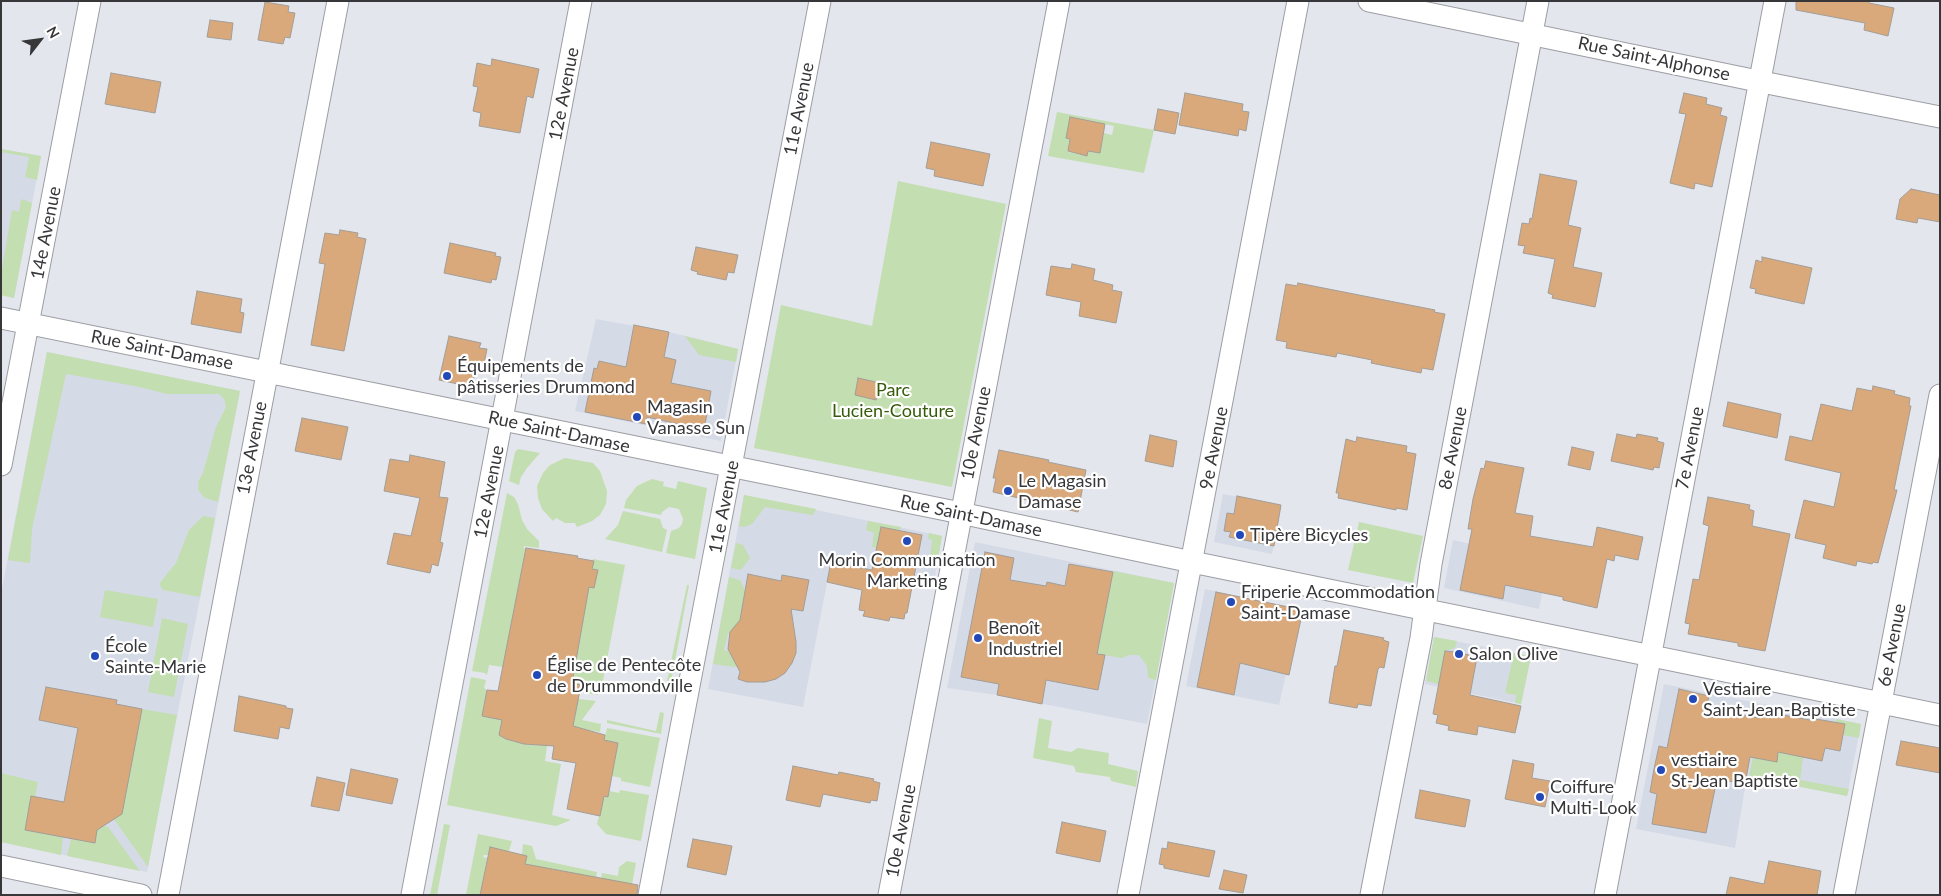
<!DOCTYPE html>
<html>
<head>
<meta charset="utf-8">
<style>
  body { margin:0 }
  #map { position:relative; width:1941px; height:896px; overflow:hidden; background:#e3e6ec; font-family:Lato,sans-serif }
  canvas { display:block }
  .frame { position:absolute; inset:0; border:2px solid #37373a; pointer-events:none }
  .north { position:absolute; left:15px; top:15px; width:50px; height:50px; -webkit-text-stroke:4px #fff; paint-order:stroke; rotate:60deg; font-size:14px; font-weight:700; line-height:20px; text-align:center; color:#37373a }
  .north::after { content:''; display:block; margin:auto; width:18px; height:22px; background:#37373a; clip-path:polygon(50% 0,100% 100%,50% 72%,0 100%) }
</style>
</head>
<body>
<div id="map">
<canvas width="1941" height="896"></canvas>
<div class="frame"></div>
<div class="north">N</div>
</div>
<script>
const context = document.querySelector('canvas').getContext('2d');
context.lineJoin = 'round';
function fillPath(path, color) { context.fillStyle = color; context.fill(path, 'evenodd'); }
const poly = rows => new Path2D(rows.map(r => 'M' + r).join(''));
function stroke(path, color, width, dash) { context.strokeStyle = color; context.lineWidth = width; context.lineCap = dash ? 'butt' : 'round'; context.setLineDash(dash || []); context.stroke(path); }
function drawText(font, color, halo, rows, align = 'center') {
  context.font = font + ' Lato,sans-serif'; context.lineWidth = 4.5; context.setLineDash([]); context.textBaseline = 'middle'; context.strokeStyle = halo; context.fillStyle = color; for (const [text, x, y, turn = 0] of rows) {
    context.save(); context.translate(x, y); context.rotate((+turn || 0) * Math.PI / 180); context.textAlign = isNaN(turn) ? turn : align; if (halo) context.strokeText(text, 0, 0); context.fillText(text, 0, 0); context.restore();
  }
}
const built = poly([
  [1,149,41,156,14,298,1,295],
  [596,319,669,332,738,349,721,441,575,411],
  [47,352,240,391,147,872,1,842,1,594],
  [1223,494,1281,505,1272,554,1214,542],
  [744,495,942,536,934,582,831,562,803,707,708,689],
  [1453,540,1548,562,1539,609,1444,588],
  [975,542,1174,583,1147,724,997,695,947,688],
  [1205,589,1303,610,1289,674,1286,674,1279,705,1186,686],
  [1434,637,1531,656,1521,704,1425,684],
  [1664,684,1861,724,1847,796,1747,776,1735,848,1636,829]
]);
const green = poly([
  [1057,112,1154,130,1144,173,1048,156],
  [1071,117,1114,126,1112,135,1104,133,1100,153,1088,151,1087,156,1068,152],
  [1,149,41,156,37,180,25,177,29,157,1,152],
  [898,181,1006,204,952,487,754,448,781,305,872,326],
  [21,199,32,203,14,298,1,295,1,275,12,210,19,212],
  [685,336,738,349,736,362,699,355],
  [47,352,240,391,218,502,205,498,198,490,198,482,203,473,216,427,226,407,224,399,219,394,167,394,135,386,66,374,32,529,30,563,8,560],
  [518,449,540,453,527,468,521,477,519,485,509,481,515,452],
  [565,458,593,463,600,471,607,491,606,504,600,515,592,521,577,527,575,523,565,523,556,518,553,521,542,509,538,498,537,486,543,473,550,465],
  [652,479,664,482,663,486,676,489,678,481,707,488,695,559,666,553,671,531,679,528,682,524,683,519,679,509,669,507,662,512,661,515,624,508,626,500,637,486],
  [507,493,514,497,518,504,522,520,527,529,539,541,539,548,524,546,524,549,526,548,503,667,489,665,487,675,485,673,472,671],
  [744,495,816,509,813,515,765,507,752,524,744,527,739,526],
  [623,511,660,519,663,528,667,530,662,552,605,539,618,525],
  [203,516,215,518,200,597,163,590,159,584,176,563,189,530],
  [868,521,901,527,900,531,881,527,876,548,872,547,874,533,866,530],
  [1359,522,1423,536,1413,583,1348,570],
  [929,533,942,536,937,566,929,565,932,540,928,539],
  [736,543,743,545,750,558,741,570,731,568],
  [593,559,625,565,602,686,598,695,580,692,572,683,589,587,598,570,592,569],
  [1113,571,1174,583,1156,680,1148,678,1147,666,1139,655,1129,655,1122,658,1097,654],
  [729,577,740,580,745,590,741,613,744,618,728,634,724,650,728,651,737,666,734,667,713,664],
  [687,585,689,585,671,682,667,681],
  [105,590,158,599,153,627,100,617],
  [162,618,188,624,174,697,148,692],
  [1434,637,1457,641,1455,648,1445,651,1439,684,1426,681],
  [1514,653,1531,656,1521,704,1515,703,1516,695,1505,693],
  [471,677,486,680,484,688,487,690,482,716,502,720,499,735,506,739,524,744,547,746,545,761,561,764,552,815,571,820,556,826,447,805],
  [578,699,596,701,582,720,601,724,600,732,573,727],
  [142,709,177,715,148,867,114,819],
  [660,712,664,713,661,734,607,723,607,720,656,731],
  [1039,718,1052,721,1048,748,1071,752,1078,748,1109,753,1108,764,1138,771,1136,787,1111,781,1110,777,1076,772,1074,766,1033,758],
  [1836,719,1861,724,1859,738,1843,735,1845,724,1835,722],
  [607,728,660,738,650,787,621,781,621,778,612,776,618,743,604,740],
  [1780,746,1804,751,1800,780,1849,789,1847,796,1749,777,1754,751,1763,759,1776,762],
  [1,773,38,782,35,797,31,797,25,830,63,837,61,855,1,842],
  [620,790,649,795,641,841,606,834,597,824,604,796,608,796,609,791,619,793],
  [444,824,450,825,437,895,430,895],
  [98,825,108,827,140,871,67,856,71,839,95,843],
  [478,834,512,841,509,851,490,848,488,855,484,855,483,857,487,858,480,895,466,895],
  [523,844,532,846,536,859,597,872,596,878,525,864,527,856,522,855],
  [627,861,636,863,630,895,601,879,602,873,618,876,619,867]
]);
const building = poly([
  [1796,1,1869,1,1869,3,1894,8,1888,36,1864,30,1865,23,1796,10,1796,1],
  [265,2,289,6,288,12,295,13,290,38,285,37,283,44,258,40,265,2],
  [210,20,233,23,231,40,207,37,210,20],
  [492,59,539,69,533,98,527,96,520,133,479,126,481,113,473,111,478,87,473,86,477,63,491,66,492,59],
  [111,73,161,82,155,113,105,104,111,73],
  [1185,93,1243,104,1242,111,1249,112,1246,131,1239,129,1238,136,1179,125,1185,93],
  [1684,93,1707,98,1706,104,1722,108,1720,115,1727,117,1712,187,1695,183,1694,189,1670,183,1686,114,1679,113,1684,93],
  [1158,109,1179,113,1175,134,1154,130,1158,109],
  [1070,117,1105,124,1100,153,1088,151,1087,156,1068,151,1070,139,1066,138,1070,117],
  [931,142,990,154,983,186,934,176,935,170,926,168,931,142],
  [1540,174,1577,181,1568,225,1581,228,1573,267,1602,273,1595,307,1552,298,1553,295,1548,293,1555,259,1523,253,1525,246,1518,245,1522,223,1529,224,1530,218,1532,219,1540,174],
  [1911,189,1940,195,1940,222,1918,218,1917,223,1896,219,1900,199,1911,189],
  [340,230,358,233,357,237,366,239,344,351,311,345,325,264,319,263,325,233,339,235,340,230],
  [450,243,496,253,495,256,501,257,496,280,492,279,491,283,444,273,450,243],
  [696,247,738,255,734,273,728,272,726,280,697,274,698,272,691,270,696,247],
  [1762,257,1812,268,1804,304,1755,293,1756,289,1750,288,1756,260,1762,262,1762,257],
  [1072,264,1095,269,1093,280,1113,285,1112,290,1122,292,1116,323,1079,316,1081,302,1046,295,1051,266,1071,269,1072,264],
  [1298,283,1435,310,1434,312,1445,314,1433,370,1422,368,1421,373,1371,363,1372,360,1337,353,1336,357,1286,348,1287,342,1276,340,1280,318,1286,284,1297,286,1298,283],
  [197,291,242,299,240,312,244,313,241,333,191,324,197,291],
  [634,325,669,332,664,357,676,360,671,383,711,391,704,430,647,417,646,424,585,412,594,368,597,369,599,361,626,367,634,325],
  [449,336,481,343,479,348,487,349,483,368,476,367,472,387,439,380,449,336],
  [858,378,880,383,876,400,855,395,858,378],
  [1873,386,1895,391,1894,394,1910,398,1909,406,1911,406,1894,490,1897,490,1878,563,1873,562,1872,564,1857,561,1856,566,1823,558,1826,545,1795,538,1804,500,1834,507,1841,473,1785,460,1790,436,1812,441,1821,404,1852,411,1857,388,1872,391,1873,386],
  [1728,402,1781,414,1777,438,1723,426,1728,402],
  [302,418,348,427,341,460,295,451,302,418],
  [1617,434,1636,438,1637,434,1658,438,1657,441,1664,443,1659,468,1654,467,1653,470,1611,461,1617,434],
  [1150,435,1177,441,1173,467,1145,461,1150,435],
  [1357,437,1407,446,1406,452,1416,454,1407,510,1396,508,1396,510,1338,498,1339,493,1336,493,1346,439,1356,442,1357,437],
  [1572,447,1594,452,1590,470,1568,465,1572,447],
  [999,450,1049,460,1048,462,1086,470,1078,512,993,492,996,478,993,478,999,450],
  [410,455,445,462,439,497,448,498,440,542,443,543,438,566,432,564,430,573,387,564,394,533,411,536,420,498,384,491,390,459,409,462,410,455],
  [1486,461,1524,468,1515,513,1533,516,1530,536,1593,547,1597,527,1643,537,1638,560,1615,555,1614,561,1607,559,1597,608,1563,600,1563,597,1505,585,1503,599,1460,590,1472,529,1468,529,1473,499,1481,468,1484,469,1486,461],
  [1237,496,1281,505,1274,546,1229,537,1231,532,1224,531,1227,513,1234,514,1237,496],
  [1708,497,1750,505,1749,509,1754,511,1752,526,1790,534,1765,651,1738,646,1738,643,1688,634,1690,624,1685,623,1693,579,1699,580,1709,526,1703,524,1708,497],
  [881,527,922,535,907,613,905,613,904,619,890,617,889,621,863,616,865,611,859,610,862,590,827,582,831,562,872,570,881,527],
  [526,548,578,556,577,558,594,561,592,569,598,570,594,588,589,587,572,683,581,685,573,726,605,735,604,740,618,743,608,797,604,796,600,816,567,809,576,763,552,759,554,746,524,744,506,739,499,735,502,720,482,716,487,690,498,691,526,548],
  [985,552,1014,558,1010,580,1046,586,1047,582,1065,586,1069,564,1113,572,1097,654,1105,655,1098,690,1046,680,1042,704,997,695,999,684,961,677,985,552],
  [748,574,781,581,782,575,809,580,803,611,791,609,796,642,796,653,792,663,785,673,776,679,765,682,747,682,738,679,740,672,728,649,730,632,740,620,748,574],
  [1216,592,1303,610,1289,675,1240,663,1234,695,1197,687,1216,592],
  [1344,630,1384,638,1383,640,1389,642,1384,668,1380,667,1378,669,1371,706,1358,704,1357,708,1329,703,1335,666,1337,666,1344,630],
  [1445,651,1456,652,1477,657,1470,695,1521,706,1515,733,1478,726,1477,735,1448,730,1449,726,1436,723,1438,715,1433,714,1445,651],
  [46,687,117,700,116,704,142,709,122,814,97,830,95,843,25,830,31,796,64,802,78,728,39,720,46,687],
  [1679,689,1709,696,1706,710,1760,718,1762,711,1815,721,1816,719,1845,724,1840,751,1825,748,1822,761,1778,752,1777,762,1750,757,1745,784,1717,779,1706,833,1652,824,1657,794,1650,792,1654,769,1659,746,1667,748,1679,689],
  [239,696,286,706,286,708,293,709,289,729,280,727,278,739,234,731,239,696],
  [1901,741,1940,748,1940,773,1896,765,1901,741],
  [1513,760,1534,764,1532,778,1550,781,1545,807,1505,799,1513,760],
  [793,766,838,775,839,772,874,779,873,781,880,783,877,801,871,800,870,803,823,794,820,807,786,800,793,766],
  [351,769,398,779,392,804,346,795,351,769],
  [317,777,345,783,339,811,311,806,317,777],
  [1420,790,1470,800,1465,827,1415,818,1420,790],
  [1062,822,1106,831,1100,862,1056,853,1062,822],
  [693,839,732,846,726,875,687,867,693,839],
  [1168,842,1215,851,1209,877,1164,868,1164,865,1159,864,1162,848,1167,849,1168,842],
  [490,847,527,856,525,864,638,885,637,895,480,895,490,847],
  [1769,861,1821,871,1817,895,1726,895,1730,877,1764,884,1769,861],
  [1224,870,1247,875,1243,893,1219,889,1224,870]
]);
const minor = poly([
  [1369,1,1777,85,1940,117],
  [1,318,946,510,1192,562,1940,715],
  [1,465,90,1],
  [1,866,141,895],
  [168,895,338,1],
  [412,895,581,1],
  [649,895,820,1],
  [889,895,1059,1],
  [1128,895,1298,1],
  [1371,895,1421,638,1431,564,1538,1],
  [1605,895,1775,1],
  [1844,895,1940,395]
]);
const markers = [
  [447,376,5,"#2349b8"],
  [637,417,5,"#2349b8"],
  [1008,491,5,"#2349b8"],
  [1240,535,5,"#2349b8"],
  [907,541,5,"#2349b8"],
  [1231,602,5,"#2349b8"],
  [978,638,5,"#2349b8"],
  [1459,654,5,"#2349b8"],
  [95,656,5,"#2349b8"],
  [537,675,5,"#2349b8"],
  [1693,699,5,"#2349b8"],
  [1661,770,5,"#2349b8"],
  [1540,797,5,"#2349b8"]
];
const streetNames = [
  ["Rue Saint-Alphonse",1654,59,12],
  ["12e Avenue",564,94,-79],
  ["11e Avenue",799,109,-79],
  ["14e Avenue",46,233,-79],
  ["Rue Saint-Damase",162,350,11],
  ["Rue Saint-Damase",559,432,12],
  ["10e Avenue",976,433,-79],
  ["13e Avenue",252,448,-79],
  ["9e Avenue",1214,448,-79],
  ["8e Avenue",1453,448,-79],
  ["7e Avenue",1690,448,-79],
  ["12e Avenue",489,492,-79],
  ["11e Avenue",724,507,-79],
  ["Rue Saint-Damase",971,516,12],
  ["6e Avenue",1892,645,-79],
  ["10e Avenue",901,831,-79]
];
const poiNames = [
  ["Équipements de",457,366],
  ["pâtisseries Drummond",457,387],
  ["Magasin",647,407],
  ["Vanasse Sun",647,428],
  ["Le Magasin",1018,481],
  ["Damase",1018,502],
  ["Tipère Bicycles",1250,535],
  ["Morin Communication",907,560,"center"],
  ["Marketing",907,581,"center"],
  ["Friperie Accommodation",1241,592],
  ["Saint-Damase",1241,613],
  ["Benoît",988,628],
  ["Industriel",988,649],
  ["École",105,646],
  ["Sainte-Marie",105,667],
  ["Salon Olive",1469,654],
  ["Église de Pentecôte",547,665],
  ["de Drummondville",547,686],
  ["Vestiaire",1703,689],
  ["Saint-Jean-Baptiste",1703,710],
  ["vestiaire",1671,760],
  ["St-Jean Baptiste",1671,781],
  ["Coiffure",1550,787],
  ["Multi-Look",1550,808]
];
const parkNames = [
  ["Parc",893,390],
  ["Lucien-Couture",893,411]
];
fillPath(built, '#d5dae7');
fillPath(green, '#c3deb0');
fillPath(building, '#d9a97b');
stroke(building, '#a29d98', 1);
stroke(minor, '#9c9ea4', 23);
stroke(minor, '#fff', 21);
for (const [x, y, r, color] of markers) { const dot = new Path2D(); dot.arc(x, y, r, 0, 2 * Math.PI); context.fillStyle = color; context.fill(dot); stroke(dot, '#fff', 2); }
drawText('18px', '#37373a', '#fff', streetNames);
drawText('18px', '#37373a', '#fff', poiNames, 'left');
drawText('18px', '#365b0a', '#fff', parkNames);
</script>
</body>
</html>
